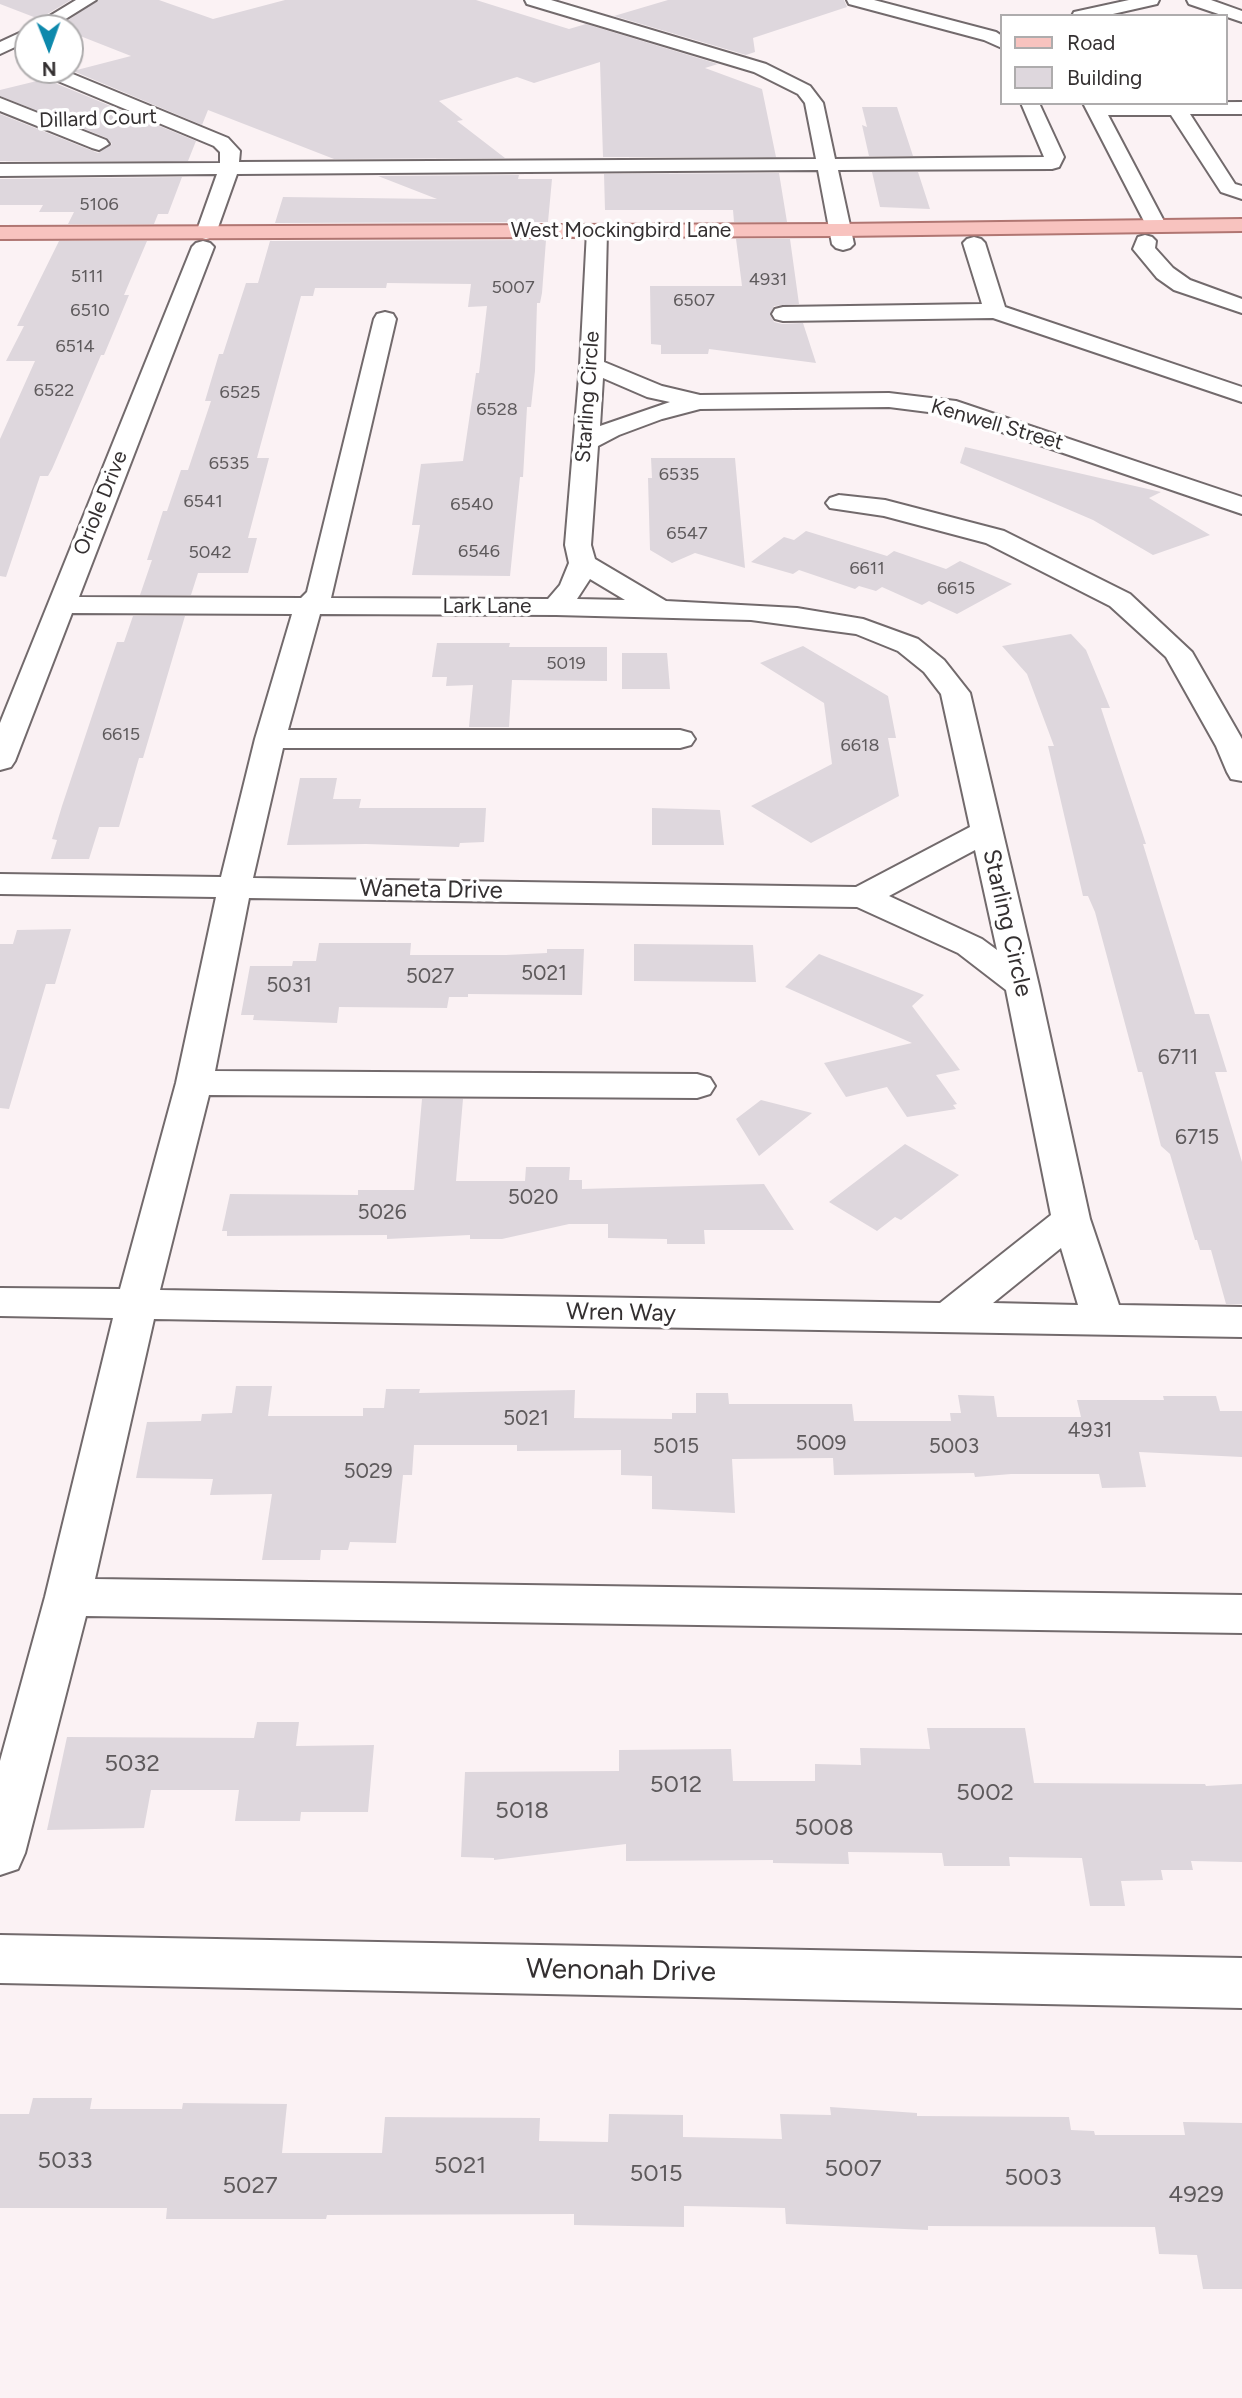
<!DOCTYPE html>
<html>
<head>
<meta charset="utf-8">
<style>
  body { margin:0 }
  #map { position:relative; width:1242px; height:2398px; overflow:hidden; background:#fbf2f4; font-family:Figtree,sans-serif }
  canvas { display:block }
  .legend { position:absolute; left:1000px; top:14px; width:228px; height:91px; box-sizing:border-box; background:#fff; border:2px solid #aeacad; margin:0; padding:9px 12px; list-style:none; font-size:21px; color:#343031 }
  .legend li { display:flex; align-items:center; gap:14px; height:35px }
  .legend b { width:35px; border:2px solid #aeacad }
  .north { position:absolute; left:14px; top:14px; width:70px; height:70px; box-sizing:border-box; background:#fff; border:2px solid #aeacad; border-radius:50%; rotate:179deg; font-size:19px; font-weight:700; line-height:28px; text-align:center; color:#343031 }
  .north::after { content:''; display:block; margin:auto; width:24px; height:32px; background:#0d89ac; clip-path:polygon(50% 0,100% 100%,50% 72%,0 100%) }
</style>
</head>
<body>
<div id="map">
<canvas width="1242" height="2398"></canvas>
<ul class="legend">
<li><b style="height:9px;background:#f8c3bf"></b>Road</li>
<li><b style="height:19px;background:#ded7dd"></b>Building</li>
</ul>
<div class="north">N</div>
</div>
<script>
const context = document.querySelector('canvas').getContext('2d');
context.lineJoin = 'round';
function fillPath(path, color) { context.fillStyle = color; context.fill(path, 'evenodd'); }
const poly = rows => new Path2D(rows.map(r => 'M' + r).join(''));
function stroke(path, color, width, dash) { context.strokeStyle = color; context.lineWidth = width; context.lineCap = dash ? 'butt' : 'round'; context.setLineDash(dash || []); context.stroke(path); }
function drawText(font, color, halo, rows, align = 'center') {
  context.font = font + ' Figtree,sans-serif'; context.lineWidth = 7; context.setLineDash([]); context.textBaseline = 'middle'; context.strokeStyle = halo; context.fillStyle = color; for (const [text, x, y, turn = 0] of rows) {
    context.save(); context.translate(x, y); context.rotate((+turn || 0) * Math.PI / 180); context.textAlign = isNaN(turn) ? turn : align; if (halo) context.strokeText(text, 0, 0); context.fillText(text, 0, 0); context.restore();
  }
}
const building = poly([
  [0,0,71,0,39,19,0,4],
  [98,0,159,0,213,19,285,0,476,0,569,29,586,24,718,64,705,68,762,89,776,157,603,157,600,62,534,83,517,77,439,101,463,120,457,121,505,158,334,159,208,110,202,125,73,71,131,56,70,32,70,28,58,27],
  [668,0,844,0,847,7,753,38,755,52,746,55,614,16],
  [45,79,196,141,188,161,0,161,0,114,98,153,112,144,107,138,0,96,0,90],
  [862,107,897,107,913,156,869,156,862,125,867,127],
  [872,172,918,172,930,209,880,207],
  [779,173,787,222,734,222,733,210,605,210,604,174],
  [519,175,518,179,552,179,548,222,275,223,283,197,437,199,378,176],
  [182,177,168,214,158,214,154,224,68,224,74,212,39,212,43,205,0,205,0,179],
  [736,239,790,239,799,304,774,306,770,315,774,322,782,324,803,323,816,363,709,349,708,354,661,354,661,345,651,344,650,286,742,286],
  [546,240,542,293,540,303,537,303,535,371,531,407,527,407,523,477,520,477,510,576,412,575,420,525,412,525,421,464,463,461,476,373,479,373,487,306,468,307,471,284,387,283,386,288,315,288,313,296,301,296,257,458,269,458,248,538,257,538,248,573,198,573,191,595,140,595,152,560,147,560,163,511,167,511,181,470,188,470,211,401,205,401,219,354,223,354,246,283,258,283,270,241],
  [59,241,147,241,124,295,129,295,104,355,101,355,52,469,48,476,40,476,6,577,0,576,0,439,35,361,6,361,24,326,17,326],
  [965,447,1161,492,1149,498,1210,535,1153,555,1093,520,960,463],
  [651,458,735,458,745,568,695,553,672,563,650,550,648,478,652,478],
  [806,531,887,556,894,551,946,569,960,561,1012,584,957,614,929,601,922,605,882,587,876,591,859,586,855,589,799,570,793,574,751,562,784,537,794,540],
  [133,616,185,616,143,758,139,758,119,827,99,827,89,859,51,859,57,840,52,839,62,806,103,683,117,642,124,642],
  [1071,634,1086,650,1110,708,1101,708,1146,844,1143,844,1195,1014,1209,1014,1227,1072,1215,1072,1242,1162,1242,1304,1226,1304,1211,1250,1200,1250,1197,1240,1195,1240,1170,1154,1161,1146,1142,1072,1138,1072,1095,912,1088,896,1083,896,1048,746,1054,746,1027,674,1002,646],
  [437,643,510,643,509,647,607,647,607,681,512,680,509,727,469,727,473,685,446,686,447,677,432,677],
  [803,646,888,696,896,738,888,738,899,796,811,843,751,806,832,764,824,703,760,663],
  [622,653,667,653,670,689,622,689],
  [300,778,337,778,333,799,361,799,359,808,486,808,484,842,460,843,459,847,366,844,287,845],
  [652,808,720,810,724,845,652,845],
  [71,929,55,984,46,984,9,1109,0,1108,0,944,13,944,17,930],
  [319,943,411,943,410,955,506,955,547,953,547,949,584,949,582,995,468,994,468,997,449,997,447,1008,339,1007,337,1023,253,1020,254,1015,241,1015,250,966,292,966,293,961,316,961],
  [634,944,753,945,756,982,634,981],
  [819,954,924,995,912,1006,960,1070,936,1075,957,1104,953,1105,956,1109,907,1117,887,1087,846,1097,824,1063,912,1043,785,987],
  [422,1099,463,1099,456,1181,525,1181,526,1167,570,1167,569,1180,582,1180,582,1189,764,1184,794,1230,704,1230,705,1244,667,1244,667,1239,608,1238,608,1224,569,1224,502,1239,470,1239,470,1235,387,1239,387,1235,227,1236,227,1231,222,1231,230,1194,358,1195,358,1190,414,1190],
  [761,1100,812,1113,759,1156,736,1119],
  [905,1144,959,1175,901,1220,895,1217,877,1231,829,1202],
  [236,1386,272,1386,268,1416,363,1416,363,1408,384,1408,386,1389,420,1389,419,1393,575,1390,574,1418,672,1419,672,1413,696,1413,696,1393,728,1393,729,1404,852,1404,854,1421,951,1421,950,1413,961,1413,958,1395,994,1396,997,1417,1081,1417,1077,1400,1164,1400,1163,1396,1216,1396,1220,1411,1242,1411,1242,1457,1139,1452,1146,1487,1102,1488,1099,1474,1011,1474,975,1477,974,1473,834,1475,833,1458,732,1459,735,1513,652,1509,652,1476,621,1475,621,1450,517,1451,517,1445,414,1445,412,1475,403,1475,396,1543,350,1542,348,1550,321,1550,320,1560,262,1560,272,1494,210,1495,213,1479,136,1478,147,1422,201,1421,202,1414,232,1413],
  [257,1722,299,1722,296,1746,374,1745,368,1812,301,1812,300,1821,235,1821,239,1790,151,1790,144,1828,47,1830,67,1737,254,1738],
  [927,1728,1025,1728,1034,1783,1205,1784,1206,1786,1242,1784,1242,1862,1191,1861,1193,1870,1161,1870,1163,1880,1121,1881,1125,1906,1090,1906,1082,1858,1009,1857,1010,1866,944,1866,942,1853,848,1852,849,1864,773,1863,773,1860,626,1861,626,1844,494,1860,494,1858,461,1857,465,1772,619,1771,619,1750,731,1749,733,1781,815,1781,815,1764,861,1765,860,1748,930,1749],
  [33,2098,92,2098,90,2109,182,2109,183,2103,287,2104,282,2153,382,2153,385,2117,540,2118,539,2141,608,2142,609,2114,683,2115,683,2137,782,2139,780,2114,831,2115,830,2107,917,2113,917,2116,1069,2117,1071,2130,1094,2131,1095,2135,1185,2135,1183,2122,1242,2123,1242,2289,1203,2289,1197,2255,1159,2254,1155,2227,928,2226,928,2230,786,2224,785,2208,684,2206,684,2227,574,2225,574,2214,327,2215,326,2219,166,2219,167,2208,0,2208,0,2114,29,2114]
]);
const minor = poly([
  [76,0,96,0,51,28,30,28,76,0],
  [525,0,551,0,766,64,810,86,823,103,835,159,1044,157,1021,103,1039,103,1064,157,1059,167,1052,169,838,170,854,244,850,248,843,250,836,248,832,244,818,170,237,174,216,233,213,237,206,239,199,237,196,233,217,174,0,176,0,164,220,163,220,152,214,146,41,74,38,70,63,70,228,138,240,151,239,162,816,159,805,103,798,94,754,72,527,4,525,0],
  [847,0,874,0,996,32,1002,36,1002,48,984,40,849,4,847,0],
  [1129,0,1159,0,1157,4,1104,16,1072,16,1074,12,1129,0],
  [1187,0,1211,0,1242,11,1242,22,1189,4,1187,0],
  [28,29,28,41,0,54,0,42,28,29],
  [0,98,106,140,109,144,99,150,92,148,0,111,0,98],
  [1242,102,1242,114,1190,114,1235,184,1242,186,1242,199,1221,192,1171,115,1108,115,1166,225,1163,229,1156,231,1149,229,1146,225,1083,103,1242,102],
  [597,225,604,227,607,231,604,362,662,386,700,395,889,393,956,401,1242,497,1242,514,952,415,889,407,700,409,662,419,619,435,598,446,591,545,595,559,666,601,797,608,863,619,918,639,944,660,970,693,1039,986,1090,1219,1119,1305,1242,1307,1242,1337,154,1319,95,1579,1242,1595,1242,1633,86,1616,25,1853,18,1869,0,1875,0,1761,45,1597,113,1318,0,1316,0,1288,120,1289,176,1083,216,897,0,894,0,874,221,877,255,739,292,614,72,613,15,761,11,767,0,770,0,723,192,247,196,243,203,241,210,243,214,247,79,597,301,598,307,592,374,319,377,314,385,312,393,314,396,319,331,598,548,599,560,585,569,563,565,545,580,365,587,231,590,227,597,225],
  [603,378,647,397,670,402,600,426,603,378],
  [590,579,625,600,577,599,590,579],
  [320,614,556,615,751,620,856,634,898,651,924,672,941,694,970,827,856,887,253,878,283,748,680,748,691,745,695,739,691,733,680,730,288,730,320,614],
  [975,850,997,950,982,939,889,896,975,850],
  [249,898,857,907,958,953,1006,990,1051,1215,940,1303,160,1290,209,1095,697,1098,710,1094,715,1086,710,1078,697,1074,215,1071,249,898],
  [1061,1248,1078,1305,993,1303,1061,1248],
  [1145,235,1152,237,1156,241,1155,248,1173,268,1190,280,1242,299,1242,313,1174,290,1157,278,1133,249,1138,237,1145,235],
  [974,237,981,239,985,243,1005,307,1242,387,1242,402,993,318,783,321,775,319,772,314,775,309,783,307,982,304,963,243,967,239,974,237],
  [839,495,885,500,1004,531,1130,594,1192,652,1242,739,1242,781,1231,779,1227,772,1216,746,1166,657,1110,606,986,543,884,516,830,508,826,503,830,498,839,495],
  [0,1935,1242,1958,1242,2008,0,1983,0,1935]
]);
const major = poly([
  [1242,219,1242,231,840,236,0,239,0,227,840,224,1242,219]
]);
const farNumbernames = [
  ["5106",99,205],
  ["5111",87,277],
  ["4931",768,280],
  ["5007",513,288],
  ["6507",694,301],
  ["6510",90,311],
  ["6514",75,347],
  ["6522",54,391],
  ["6525",240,393],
  ["6528",497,410],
  ["6535",229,464],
  ["6535",679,475],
  ["6541",203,502],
  ["6540",472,505],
  ["6547",687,534],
  ["6546",479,552],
  ["5042",210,553],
  ["6611",867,569],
  ["6615",956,589],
  ["5019",566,664],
  ["6615",121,735],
  ["6618",860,746]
];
const farStreetnames = [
  ["Dillard Court",98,119,-2],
  ["West Mockingbird Lane",621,231],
  ["Starling Circle",588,397,-86],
  ["Kenwell Street",997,425,16],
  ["Oriole Drive",101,503,-68],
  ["Lark Lane",487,607]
];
const numberNames = [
  ["5021",544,974],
  ["5027",430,977],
  ["5031",289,986],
  ["6711",1178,1058],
  ["6715",1197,1138],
  ["5020",533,1198],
  ["5026",382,1213],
  ["5021",526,1419],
  ["4931",1090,1431],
  ["5009",821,1444],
  ["5015",676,1447],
  ["5003",954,1447],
  ["5029",368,1472]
];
const streetNames = [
  ["Waneta Drive",431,890,1],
  ["Starling Circle",1007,923,77],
  ["Wren Way",621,1313,1]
];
const nearNumbernames = [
  ["5032",132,1764],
  ["5012",676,1785],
  ["5002",985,1793],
  ["5018",522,1811],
  ["5008",824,1828],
  ["5033",65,2161],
  ["5021",460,2166],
  ["5007",853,2169],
  ["5015",656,2174],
  ["5003",1033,2178],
  ["5027",250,2186],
  ["4929",1196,2195]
];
const nearStreetnames = [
  ["Wenonah Drive",621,1971,1]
];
fillPath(building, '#ded7dd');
stroke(minor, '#726a6c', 4);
stroke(major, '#b07672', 4);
fillPath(minor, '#fff');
fillPath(major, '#f8c3bf');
drawText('18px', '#5e5a5c', null, farNumbernames);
drawText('21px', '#343031', '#fff', farStreetnames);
drawText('21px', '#5e5a5c', null, numberNames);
drawText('24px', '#343031', '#fff', streetNames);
drawText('24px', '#5e5a5c', null, nearNumbernames);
drawText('28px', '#343031', '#fff', nearStreetnames);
</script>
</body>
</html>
